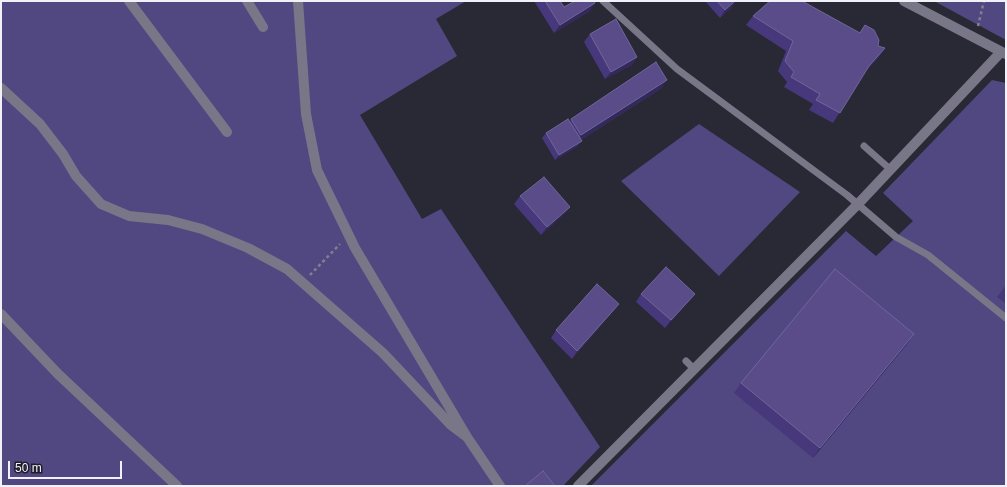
<!DOCTYPE html>
<html>
<head>
<meta charset="utf-8">
<style>
  body { margin:0 }
  #map { position:relative; width:1007px; height:487px; overflow:hidden; background:#292835; font-family:Helvetica,sans-serif }
  canvas { display:block }
  .frame { position:absolute; inset:0; border:2px solid #f1f1fa; pointer-events:none }
  .scale { position:absolute; left:8px; top:461px; width:114px; height:18px; box-sizing:border-box; border:2px solid #f1f1fa; border-top:0; padding-left:5px; font-size:12px; line-height:14px; white-space:nowrap; color:#f1f1fa; -webkit-text-stroke:3px #201e2b; paint-order:stroke }
</style>
</head>
<body>
<div id="map">
<canvas width="1007" height="487"></canvas>
<div class="frame"></div>
<div class="scale">50 m</div>
</div>
<script>
const context = document.querySelector('canvas').getContext('2d');
context.lineJoin = 'round';
function fillPath(path, color) { context.fillStyle = color; context.fill(path, 'evenodd'); }
const poly = rows => new Path2D(rows.map(r => 'M' + r).join(''));
function stroke(path, color, width, dash) { context.strokeStyle = color; context.lineWidth = width; context.lineCap = dash ? 'butt' : 'round'; context.setLineDash(dash || []); context.stroke(path); }
const green = poly([
  [1,1,466,1,436,19,457,56,360,115,422,219,441,209,600,447,563,486,1,486],
  [934,1,1006,1,1006,40],
  [992,80,1006,83,1006,486,591,486,846,231,876,256,913,221,883,193],
  [699,124,800,192,719,276,621,181]
]);
const path = poly([
  [978,26,984,1],
  [310,275,340,244]
]);
const service = poly([
  [603,1,677,69,847,195,896,237,928,255,1006,318],
  [864,146,891,170],
  [686,361,694,369]
]);
const minor = poly([
  [129,1,227,132],
  [247,1,263,27],
  [298,1,306,114,317,170,355,248,467,437,500,486],
  [904,1,1006,54],
  [1,88,40,124,63,154,76,176,101,204,129,216,168,220,202,229,248,248,287,269,383,353,451,425,467,437],
  [1,314,58,374,177,486],
  [578,486,858,204,1001,52]
]);
const wall = poly([
  [534,1,564,1,561,3,564,7,590,11,554,33],
  [705,1,736,1,731,8,720,18],
  [753,16,859,33,865,25,878,46,885,48,878,58,865,72,833,123,809,110,813,104,784,87,787,82,778,71,786,51,746,25],
  [590,34,637,57,632,65,605,79,584,42],
  [662,88,581,140,578,146,555,160,542,138,546,133,570,122,571,119],
  [520,196,570,207,564,214,541,235,514,204],
  [1006,285,1006,304,997,297],
  [641,294,695,294,689,301,665,328,636,302],
  [619,304,613,311,572,359,551,338,556,330],
  [914,334,907,344,813,458,734,393,741,383]
]);
const shadedWall = poly([
  [735,1,736,1,731,8,720,18,725,10],
  [595,3,590,11,554,33,560,25],
  [885,48,878,58,862,76,869,66],
  [637,57,632,65,605,79,611,72],
  [667,80,662,88,576,143,581,135],
  [582,141,578,146,555,160,559,155],
  [570,207,564,214,541,235,547,227],
  [695,294,689,301,665,328,671,320],
  [619,304,613,311,572,359,577,351],
  [914,334,907,344,813,458,820,448]
]);
const building = poly([
  [545,1,560,1,564,7,575,1,594,1,595,3,560,25,545,1],
  [717,1,735,1,725,10,717,1],
  [770,1,802,1,860,33,865,25,874,30,879,40,878,46,885,48,869,66,840,113,816,100,820,94,791,77,794,72,785,61,793,41,753,16,770,1],
  [616,19,637,57,611,72,590,34,616,19],
  [656,62,667,80,581,135,571,119,656,62],
  [568,119,582,141,559,155,546,133,568,119],
  [544,177,570,207,547,227,520,196,544,177],
  [666,267,695,294,671,320,641,294,666,267],
  [835,269,914,334,820,448,741,383,835,269],
  [597,284,619,304,577,351,556,330,597,284],
  [543,471,555,486,525,486,543,471]
]);
fillPath(green, '#514882');
stroke(path, '#82818d', 2.5, [3, 3]);
stroke(service, '#797787', 7);
stroke(minor, '#797787', 10);
fillPath(wall, '#47387c');
fillPath(shadedWall, '#33295a');
fillPath(building, '#594c89');
stroke(building, '#71669b', 1);
</script>
</body>
</html>
